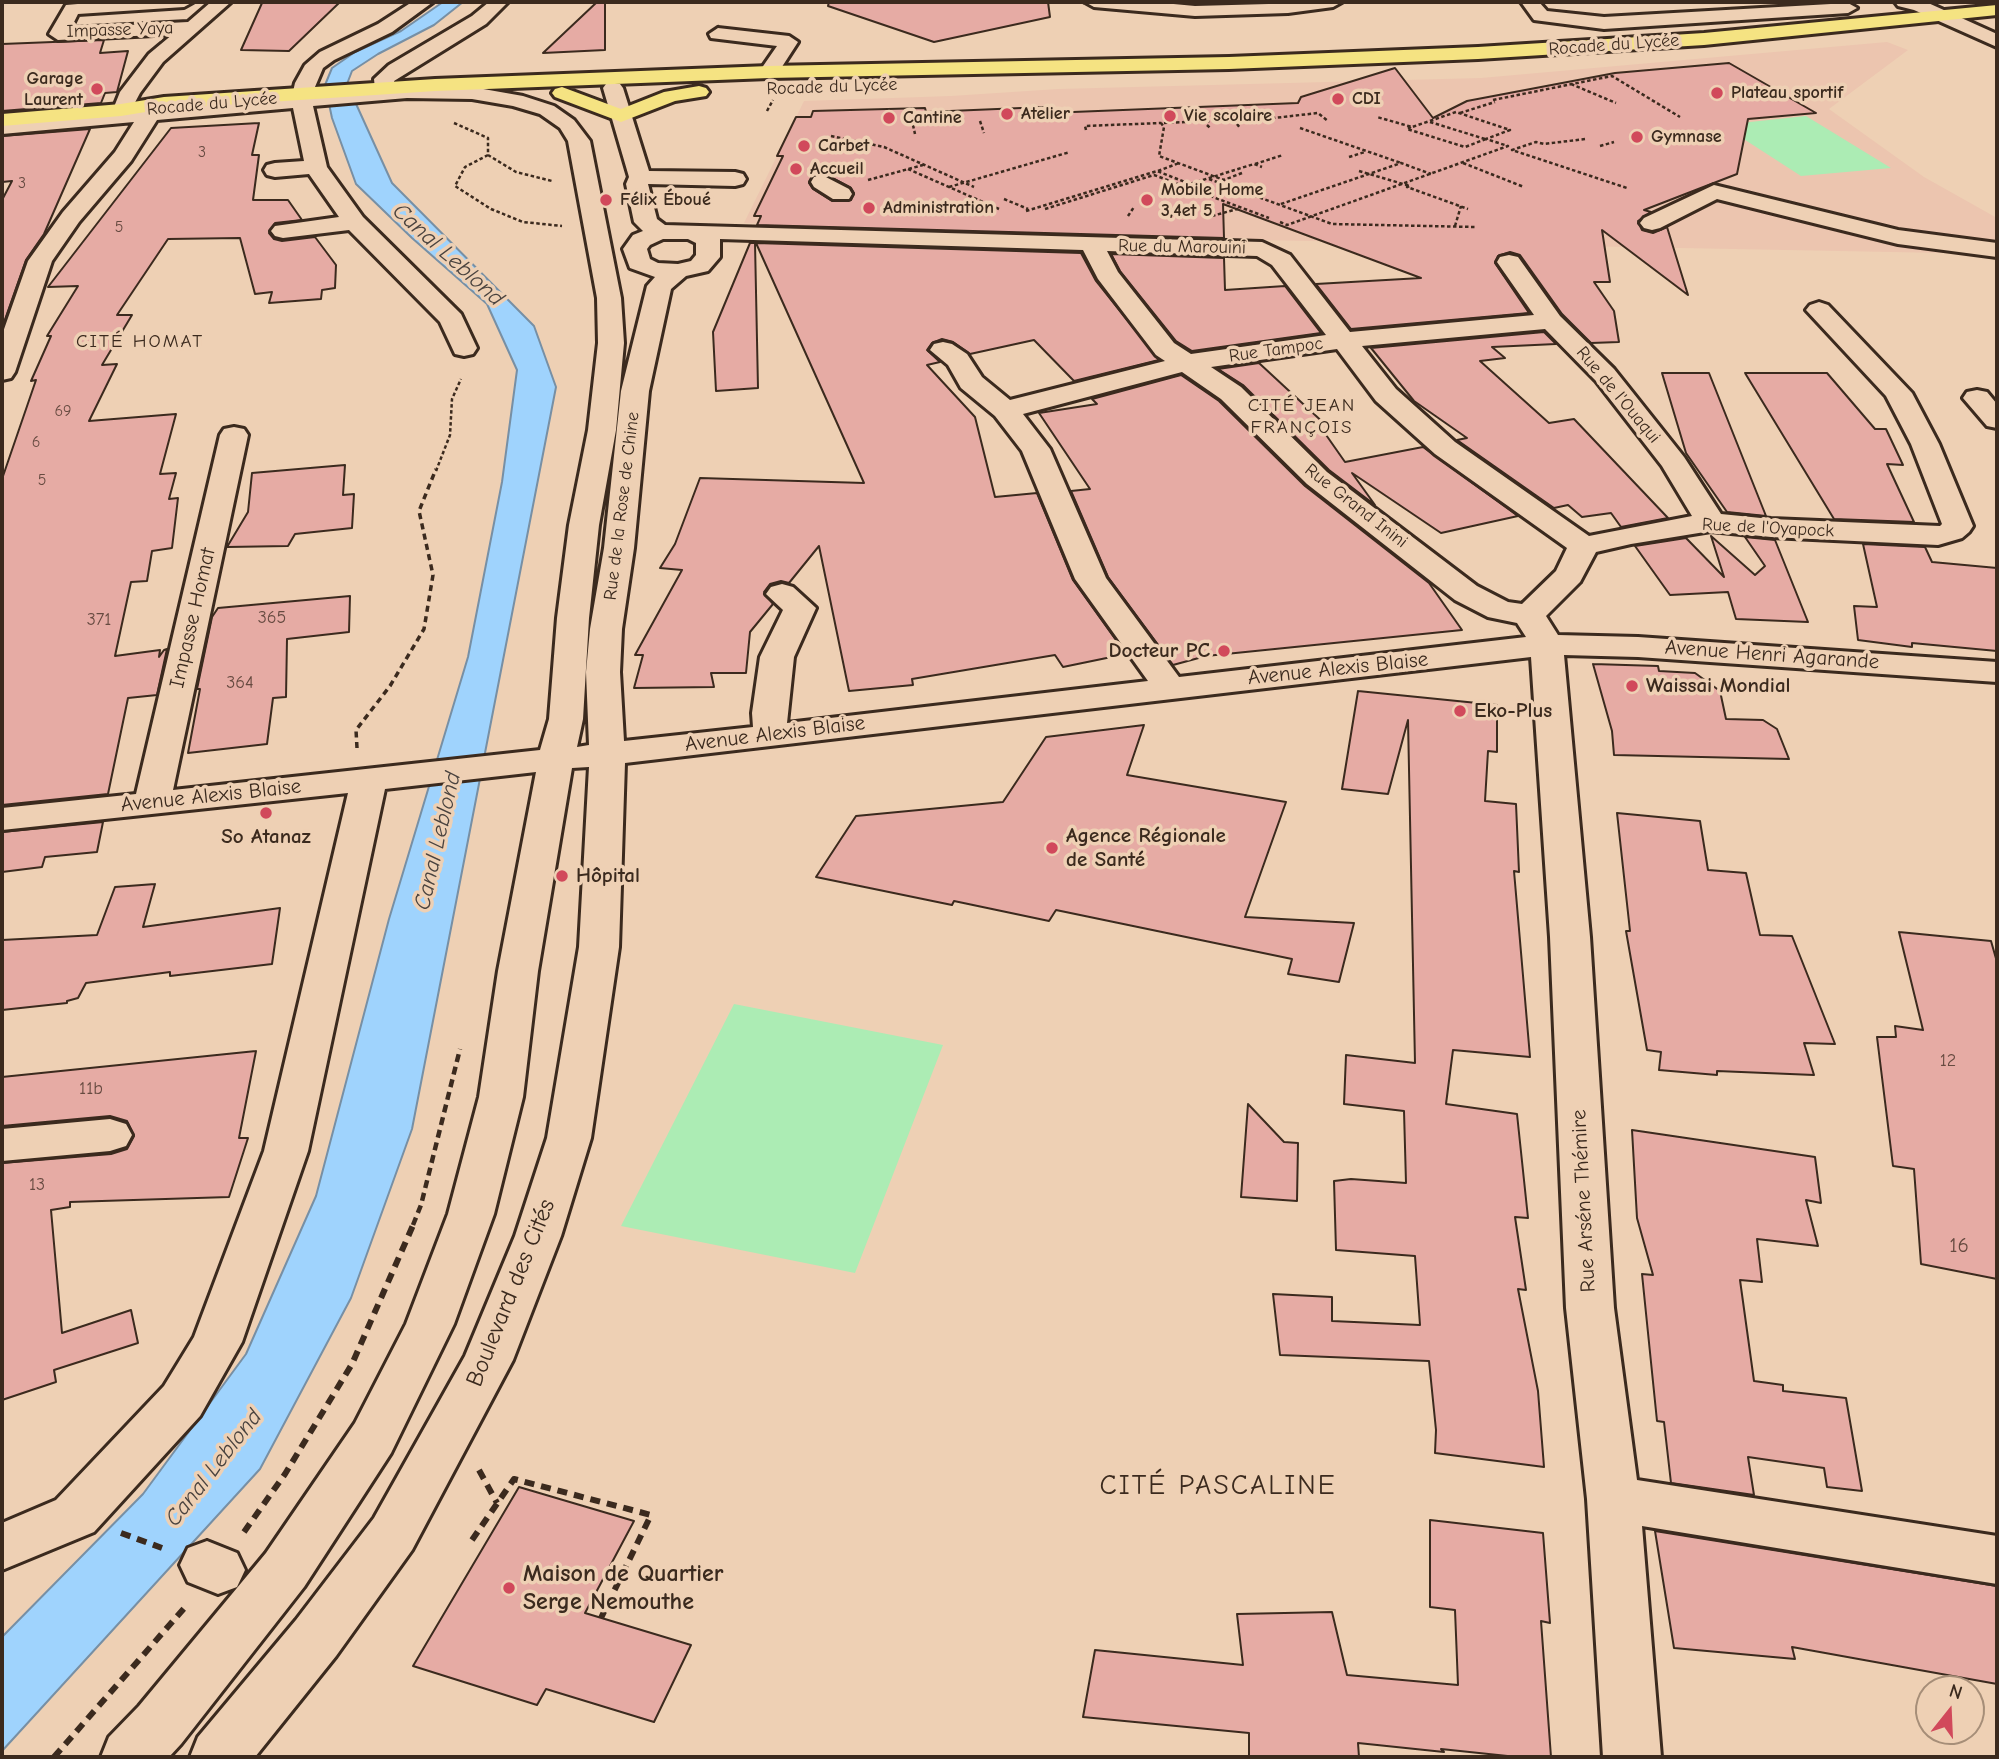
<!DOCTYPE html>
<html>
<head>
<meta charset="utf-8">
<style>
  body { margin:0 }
  #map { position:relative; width:1999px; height:1759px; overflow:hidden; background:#eed0b4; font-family:"Comic Neue",sans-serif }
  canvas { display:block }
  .frame { position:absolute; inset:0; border:4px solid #3b2a1e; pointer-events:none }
  .north { position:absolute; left:1915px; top:1675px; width:70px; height:70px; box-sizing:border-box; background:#eed0b4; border:2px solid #a68e78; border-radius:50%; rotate:18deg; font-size:19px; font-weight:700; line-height:28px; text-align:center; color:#3b2a1e }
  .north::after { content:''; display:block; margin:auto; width:24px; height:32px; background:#d1495b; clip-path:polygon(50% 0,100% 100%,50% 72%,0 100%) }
</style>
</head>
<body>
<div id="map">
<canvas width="1999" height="1759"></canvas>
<div class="frame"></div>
<div class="north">N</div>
</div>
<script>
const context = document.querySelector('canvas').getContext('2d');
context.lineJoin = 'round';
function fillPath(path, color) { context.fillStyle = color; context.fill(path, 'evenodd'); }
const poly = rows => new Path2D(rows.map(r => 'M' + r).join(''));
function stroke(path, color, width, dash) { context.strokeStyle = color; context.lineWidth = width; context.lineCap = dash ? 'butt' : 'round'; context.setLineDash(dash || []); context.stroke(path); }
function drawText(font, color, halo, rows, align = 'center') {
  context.font = font + ' "Comic Neue",sans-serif'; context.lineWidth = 7; context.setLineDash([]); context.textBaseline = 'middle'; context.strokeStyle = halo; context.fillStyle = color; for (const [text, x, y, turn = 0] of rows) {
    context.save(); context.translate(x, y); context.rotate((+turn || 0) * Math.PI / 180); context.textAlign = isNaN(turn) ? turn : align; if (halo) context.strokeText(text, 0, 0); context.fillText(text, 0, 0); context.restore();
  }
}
const built = poly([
  [1887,42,1908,50,1829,109,1924,177,1997,218,1997,254,1258,240,744,223,804,101,951,96,1058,89,1481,78]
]);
const green = poly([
  [1806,116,1891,168,1801,176,1722,125],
  [734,1004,943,1045,855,1273,621,1226]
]);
const water = poly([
  [443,2,463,2,434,25,378,54,352,71,347,84,392,183,534,326,556,387,412,1129,351,1298,260,1469,2,1751,2,1637,143,1494,246,1354,316,1196,389,919,468,657,502,482,517,370,487,304,412,238,356,184,332,118,325,85,332,68,355,52,401,31,443,2]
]);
const building = poly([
  [276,2,340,2,289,51,241,50,262,3,276,2],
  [597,2,605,2,605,50,543,53,597,2],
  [829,2,1048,2,1050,17,934,42,828,6,829,2],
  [104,40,100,53,128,51,117,92,105,93,101,103,2,111,2,44,104,40],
  [1729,63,1816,113,1748,119,1737,174,1644,210,1651,212,1638,221,1642,230,1653,233,1667,227,1688,295,1602,230,1610,282,1594,282,1614,311,1619,342,1591,343,1562,314,1520,255,1510,252,1498,256,1495,263,1529,313,1351,329,1316,284,1421,278,1223,204,1224,238,757,225,761,216,754,216,783,156,777,156,796,117,811,117,813,111,925,108,926,112,1045,107,1048,113,1298,103,1301,97,1395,68,1433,118,1467,101,1615,73,1729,63],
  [823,173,851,188,854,193,851,200,832,201,813,189,809,183,812,176,823,173],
  [259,123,252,155,259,155,253,200,288,200,302,220,275,223,269,233,274,239,282,241,315,237,336,265,335,288,322,290,321,299,269,303,272,292,255,294,240,238,168,239,117,315,132,315,102,365,117,364,89,421,176,414,160,474,176,473,169,499,178,498,172,548,152,551,147,581,131,582,115,656,160,650,159,657,164,650,167,649,157,695,128,698,108,794,2,805,2,479,36,380,31,381,51,336,47,336,78,286,48,287,171,128,259,123],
  [90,129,44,234,26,260,2,328,2,200,12,181,2,182,2,136,90,129],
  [750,243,755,243,758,388,716,391,713,332,750,243],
  [756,243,1081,253,1096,281,1159,360,1074,381,1034,340,970,354,953,342,942,339,932,343,927,350,940,362,927,365,975,417,995,497,1037,493,1073,580,1126,654,1063,667,1055,655,912,679,913,685,849,691,819,546,789,583,781,581,770,584,764,592,773,604,750,632,746,673,711,673,714,687,634,688,643,655,635,655,682,570,660,568,675,544,700,478,864,483,756,243],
  [1111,254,1224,258,1225,290,1285,286,1321,333,1192,351,1176,341,1120,271,1111,254],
  [1544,332,1556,344,1492,347,1505,358,1480,361,1549,423,1574,419,1668,518,1621,527,1611,513,1582,517,1568,505,1554,508,1457,440,1467,438,1414,401,1371,348,1544,332],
  [1259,363,1328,427,1324,432,1345,462,1423,447,1518,516,1441,533,1352,473,1375,505,1329,470,1243,385,1218,369,1259,363],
  [1662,373,1709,373,1766,516,1727,512,1686,453,1662,373],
  [1745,373,1827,373,1875,429,1886,429,1903,465,1887,464,1914,522,1834,519,1745,373],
  [1181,375,1219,401,1305,486,1429,583,1462,630,1206,656,1173,665,1108,577,1071,491,1090,489,1039,413,1097,404,1092,399,1181,375],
  [345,465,343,495,354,494,352,528,295,534,288,546,227,547,248,512,252,473,345,465],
  [1711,536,1755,575,1765,566,1745,537,1775,540,1808,622,1736,619,1728,592,1670,595,1635,546,1686,538,1724,577,1711,536],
  [1863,544,1925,547,1932,562,1997,568,1997,651,1912,643,1912,647,1858,640,1854,606,1877,607,1863,544],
  [350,596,349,632,287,639,286,697,273,698,267,744,188,753,200,689,197,689,212,617,218,608,350,596],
  [1593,664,1658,666,1659,671,1695,673,1720,691,1726,719,1763,720,1777,729,1789,759,1614,755,1612,731,1593,664],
  [1358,691,1497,705,1497,752,1488,751,1485,801,1516,804,1519,872,1514,871,1530,1057,1453,1050,1446,1104,1517,1114,1528,1218,1515,1217,1526,1290,1518,1289,1538,1391,1544,1467,1435,1453,1436,1430,1429,1361,1280,1355,1273,1294,1332,1297,1332,1321,1420,1325,1415,1256,1336,1250,1334,1181,1351,1179,1406,1183,1404,1111,1344,1104,1346,1055,1415,1063,1408,720,1388,794,1342,789,1358,691],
  [1144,725,1127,775,1286,802,1245,917,1354,923,1339,982,1288,974,1292,959,1056,910,1049,921,954,901,952,905,816,877,856,816,1003,802,1046,737,1144,725],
  [1617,813,1700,821,1708,870,1746,873,1760,935,1792,936,1835,1044,1804,1043,1814,1075,1717,1071,1717,1075,1659,1070,1661,1052,1647,1050,1626,931,1630,931,1617,813],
  [103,822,97,852,45,857,42,867,2,872,2,832,103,822],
  [155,884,143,927,280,908,272,964,170,976,170,972,86,983,78,998,67,1001,67,1003,2,1010,2,940,97,935,115,887,155,884],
  [1899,932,1991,941,1997,962,1997,1279,1921,1264,1914,1169,1893,1166,1877,1037,1896,1037,1895,1026,1923,1030,1899,932],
  [256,1051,239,1138,248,1138,229,1197,70,1202,70,1207,51,1210,62,1333,131,1310,138,1343,54,1370,56,1382,2,1400,2,1163,111,1154,127,1149,134,1136,127,1121,110,1116,2,1126,2,1077,256,1051],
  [1248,1104,1284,1142,1298,1143,1297,1201,1241,1197,1248,1104],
  [1632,1130,1815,1157,1821,1203,1806,1200,1818,1246,1757,1239,1762,1282,1740,1280,1754,1381,1783,1385,1783,1391,1846,1398,1862,1491,1827,1487,1824,1468,1748,1457,1754,1495,1671,1483,1664,1422,1657,1421,1642,1274,1653,1275,1637,1218,1632,1130],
  [519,1487,634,1521,585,1613,691,1645,654,1722,546,1689,537,1705,413,1666,519,1487],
  [1430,1520,1543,1533,1550,1623,1541,1621,1551,1757,1517,1757,1441,1749,1444,1752,1358,1743,1359,1757,1249,1757,1249,1733,1083,1717,1095,1650,1243,1665,1237,1614,1332,1612,1347,1675,1458,1685,1455,1610,1430,1607,1430,1520],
  [1655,1531,1997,1586,1997,1684,1792,1647,1795,1659,1674,1648,1655,1531]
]);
const pathFar3 = poly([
  [1571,84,1616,103],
  [1493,100,1612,76,1680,117],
  [767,111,773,100],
  [1460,113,1495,102],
  [980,121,984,133],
  [1430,122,1485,139],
  [454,123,488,138,488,155,516,172,552,181],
  [1237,124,1240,128],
  [913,125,915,134],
  [1207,125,1211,129],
  [1411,127,1407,129,1465,147,1486,139],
  [1300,128,1401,163],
  [1086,130,1085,126,1161,123],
  [831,136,884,147,974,187],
  [1585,139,1544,144,1536,142,1512,150,1627,188],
  [1600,146,1614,142],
  [488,155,465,167,455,186,491,209,523,222,562,226],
  [1349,157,1365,152],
  [1463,163,1524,187],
  [1255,164,1283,155],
  [908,169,999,209],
  [1158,171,1179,163],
  [1359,171,1410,186,1407,187,1468,209],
  [1242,173,1224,180,1159,156,1164,127,1161,123,1265,119,1318,113,1328,121],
  [1209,179,1332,224,1476,227],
  [868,180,923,165],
  [949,187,1070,152],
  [1173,196,1186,194,1191,190],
  [1004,199,1028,209],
  [1281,204,1401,163,1431,174],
  [1045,209,1154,175,1269,218],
  [1026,211,1157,171,1190,184,1254,164,1262,167],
  [1128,216,1134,207],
  [1212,216,1241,208],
  [1280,222,1287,225,1508,146,1486,139,1510,130,1456,112,1412,127,1377,117],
  [1455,226,1461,206],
  [436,471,450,435,452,399,461,379]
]);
const pathFar2 = poly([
  [357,748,356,730,390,686,424,629,433,575,419,511,436,469]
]);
const pathFar1 = poly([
  [413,1225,421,1205,460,1049]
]);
const path = poly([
  [479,1470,497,1503],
  [244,1532,285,1474,352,1364,414,1223],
  [121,1533,162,1548],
  [472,1540,514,1479,651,1515,601,1618],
  [54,1757,187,1605]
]);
const minor = poly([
  [101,2,193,2,184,7,78,14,71,28,188,22,211,2,231,2,163,62,140,93,131,110,143,109,153,104,162,108,292,96,295,83,305,65,320,52,378,24,412,2,433,2,392,32,334,60,323,68,312,94,375,89,374,79,389,65,472,16,489,2,508,2,486,24,394,81,395,87,472,87,523,96,554,106,574,120,590,141,621,298,624,343,616,430,599,525,589,618,583,719,577,747,589,745,586,672,590,629,604,548,621,391,647,286,655,277,630,268,623,249,633,235,643,231,634,222,626,184,629,177,603,88,606,84,620,84,623,88,649,171,735,172,743,174,746,179,743,184,735,186,648,184,657,219,665,225,1262,242,1290,255,1350,332,1534,315,1497,262,1500,257,1509,255,1518,257,1560,316,1614,369,1684,457,1721,514,1771,519,1940,526,1942,524,1911,444,1886,396,1806,310,1810,305,1819,302,1828,305,1912,393,1939,444,1973,526,1969,532,1962,538,1938,545,1771,537,1711,531,1631,544,1596,552,1580,582,1546,616,1558,635,1638,637,1997,662,1997,682,1638,657,1564,655,1590,937,1614,1308,1637,1480,1997,1536,1997,1584,1642,1526,1661,1757,1603,1757,1587,1499,1566,1308,1550,937,1531,657,625,763,619,947,591,1138,561,1236,513,1360,412,1550,336,1656,255,1757,190,1757,198,1737,296,1620,374,1518,465,1356,515,1236,547,1138,579,947,589,767,572,768,538,971,523,1097,494,1214,454,1324,391,1453,304,1587,181,1744,169,1757,101,1757,109,1737,139,1706,266,1553,355,1423,406,1324,448,1214,479,1097,498,971,536,772,385,789,308,1151,242,1342,200,1416,94,1532,2,1570,2,1523,56,1500,164,1386,194,1337,264,1151,348,793,2,830,2,808,136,794,220,435,224,429,234,427,244,429,248,435,173,790,540,750,549,719,557,618,569,525,588,430,598,343,597,298,568,141,560,128,540,114,513,106,472,99,407,98,313,106,327,167,363,217,461,314,477,348,473,354,464,356,455,354,440,322,349,230,283,238,275,236,271,231,275,226,339,217,309,174,275,177,267,175,264,170,267,165,275,163,304,161,293,108,157,120,131,161,79,222,52,261,15,372,11,378,2,380,2,335,28,261,63,212,115,152,134,122,2,134,2,122,112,112,120,92,149,54,173,34,58,40,49,34,66,5,101,2],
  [663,239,688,239,696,243,696,255,691,261,678,264,658,263,650,259,647,249,650,245,663,239],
  [720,239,1083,250,1098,279,1156,355,1165,361,1010,400,982,377,967,354,952,344,943,342,934,344,930,350,948,365,961,388,995,416,1022,451,1075,579,1148,681,787,723,794,657,816,608,793,587,782,584,771,587,766,594,783,610,760,657,752,713,753,727,624,741,620,672,622,629,634,548,649,391,671,289,686,276,708,271,720,257,720,239],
  [1107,251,1257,256,1272,265,1326,335,1191,354,1174,343,1118,272,1107,251],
  [1545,329,1596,381,1662,466,1692,516,1589,536,1455,442,1396,389,1362,346,1545,329],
  [1337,349,1376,401,1435,454,1567,548,1556,571,1522,604,1508,602,1477,586,1327,472,1241,387,1211,367,1337,349],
  [1182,372,1221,399,1307,484,1455,600,1488,617,1517,623,1526,637,1179,677,1106,578,1050,449,1023,414,1182,372],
  [1085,2,1152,2,1195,6,1342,2,1333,7,1288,13,1195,16,1094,7,1085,2],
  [1521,2,1539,2,1547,11,1604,17,1848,3,1857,8,1848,13,1604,29,1534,20,1521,2],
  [1895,2,1926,2,1997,34,1997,47,1914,10,1898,6,1895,2],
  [718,28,789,36,798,42,776,76,769,78,759,72,777,46,711,38,709,34,718,28],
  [822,175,849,189,852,194,849,199,833,199,814,187,811,182,814,177,822,175],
  [1714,185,1898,230,1997,243,1997,257,1898,244,1717,199,1660,228,1652,230,1644,228,1640,223,1644,218,1714,185],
  [1977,390,1987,392,1997,404,1997,428,1987,426,1963,398,1967,392,1977,390],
  [110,1119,126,1124,132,1135,126,1146,110,1151,2,1161,2,1129,110,1119],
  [207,1541,237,1553,245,1570,237,1587,218,1594,188,1582,180,1565,188,1548,207,1541]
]);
const major = poly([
  [1997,5,1997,15,1704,45,1478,59,1229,69,769,78,435,91,164,109,121,116,2,126,2,114,121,104,164,97,435,79,769,66,1229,57,1478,47,1704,33,1997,5],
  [699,86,706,88,709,92,706,96,675,101,621,122,555,97,552,93,555,89,562,87,621,109,664,92,699,86]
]);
const markers = [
  [97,89,7,"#d1495b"],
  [1717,93,7,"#d1495b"],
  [1338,99,7,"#d1495b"],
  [1007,114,7,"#d1495b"],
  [1170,116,7,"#d1495b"],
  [889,118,7,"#d1495b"],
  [1637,137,7,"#d1495b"],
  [804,146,7,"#d1495b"],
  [796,169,7,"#d1495b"],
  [606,200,7,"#d1495b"],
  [1147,200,7,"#d1495b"],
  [869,208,7,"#d1495b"],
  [1224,651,7,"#d1495b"],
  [1632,686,7,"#d1495b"],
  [1460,711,7,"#d1495b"],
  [266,813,7,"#d1495b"],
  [1052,848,7,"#d1495b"],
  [562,876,7,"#d1495b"],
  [509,1588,7,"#d1495b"]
];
const farNumbernames = [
  ["3",202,152],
  ["3",22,183],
  ["5",119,227],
  ["69",63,411],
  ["6",36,442],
  ["5",42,480]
];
const farStreetnames = [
  ["Impasse Yaya",120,30,-2],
  ["Rocade du Lycée",1614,45,-4],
  ["Rocade du Lycée",832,87,-2],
  ["Rocade du Lycée",212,104,-5],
  ["Rue du Marouini",1182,247,1],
  ["Rue Tampoc",1276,350,-8],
  ["Rue de l'Ouaqui",1618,395,50],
  ["Rue de la Rose de Chine",622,506,-83],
  ["Rue Grand Inini",1356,506,38],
  ["Rue de l'Oyapock",1768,528,3]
];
const farPoinames = [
  ["Garage",83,79,"right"],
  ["Laurent",83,100,"right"],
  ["Plateau sportif",1731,93],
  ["CDI",1352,99],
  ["Atelier",1021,114],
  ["Vie scolaire",1184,116],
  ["Cantine",903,118],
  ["Gymnase",1651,137],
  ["Carbet",818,146],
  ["Accueil",810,169],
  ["Mobile Home",1161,190],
  ["3,4et 5",1161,211],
  ["Félix Éboué",620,200],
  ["Administration",883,208]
];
const numberNames = [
  ["365",272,618],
  ["371",99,620],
  ["364",240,683],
  ["12",1948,1061],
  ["11b",91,1089],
  ["13",37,1185]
];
const farNeighbourhoodnames = [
  ["CITÉ HOMAT",140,342],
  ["CITÉ JEAN",1302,406],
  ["FRANÇOIS",1302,428]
];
const streetNames = [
  ["Impasse Homat",193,618,-77],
  ["Avenue Henri Agarande",1772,655,4],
  ["Avenue Alexis Blaise",1338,669,-6],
  ["Avenue Alexis Blaise",775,734,-7],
  ["Avenue Alexis Blaise",211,796,-6],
  ["Rue Arséne Thémire",1584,1201,-93]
];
const poiNames = [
  ["Docteur PC",1210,651,"right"],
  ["Waissai Mondial",1646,686],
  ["Eko-Plus",1474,711],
  ["Agence Régionale",1066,836],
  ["de Santé",1066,860],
  ["So Atanaz",266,837,"center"],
  ["Hôpital",576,876]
];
const nearNumbernames = [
  ["16",1959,1246]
];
const waterNames = [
  ["Canal Leblond",448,255,42],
  ["Canal Leblond",438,841,-77],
  ["Canal Leblond",214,1468,-52]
];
const nearStreetnames = [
  ["Boulevard des Cités",511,1293,-68]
];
const nearPoinames = [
  ["Maison de Quartier",523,1574],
  ["Serge Nemouthe",523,1602]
];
const nearNeighbourhoodnames = [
  ["CITÉ PASCALINE",1218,1486]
];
fillPath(built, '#ecc5af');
fillPath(green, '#acecb4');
fillPath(water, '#9fd3fd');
stroke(water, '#778fa4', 2);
fillPath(building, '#e6aba4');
stroke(building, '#3b2a1e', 2);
stroke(minor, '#3b2a1e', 6);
stroke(major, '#3b2a1e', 6);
stroke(pathFar3, '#3b2a1e', 2.5, [3.5, 2.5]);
stroke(pathFar2, '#3b2a1e', 3.5, [6, 4.5]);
stroke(pathFar1, '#3b2a1e', 4.5, [8, 5]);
stroke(path, '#3b2a1e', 6, [10, 7]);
fillPath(minor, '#eed0b4');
fillPath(major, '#f5e382');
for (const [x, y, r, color] of markers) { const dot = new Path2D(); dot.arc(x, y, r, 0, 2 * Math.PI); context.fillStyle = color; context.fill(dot); stroke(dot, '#eed0b4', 2.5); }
drawText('16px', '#664a40', null, farNumbernames);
drawText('18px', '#3b2a1e', '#eed0b4', farStreetnames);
drawText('bold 18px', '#3b2a1e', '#eed0b4', farPoinames, 'left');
drawText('18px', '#664a40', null, numberNames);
context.letterSpacing = '2px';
drawText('19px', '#3b2a1e', '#eed0b4', farNeighbourhoodnames);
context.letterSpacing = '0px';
drawText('21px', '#3b2a1e', '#eed0b4', streetNames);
drawText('bold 21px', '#3b2a1e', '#eed0b4', poiNames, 'left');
drawText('21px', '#664a40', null, nearNumbernames);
drawText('italic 23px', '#4a433f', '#eed0b4', waterNames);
drawText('24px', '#3b2a1e', '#eed0b4', nearStreetnames);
drawText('bold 24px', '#3b2a1e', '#eed0b4', nearPoinames, 'left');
context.letterSpacing = '2px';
drawText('28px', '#3b2a1e', '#eed0b4', nearNeighbourhoodnames);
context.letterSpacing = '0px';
</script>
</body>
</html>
